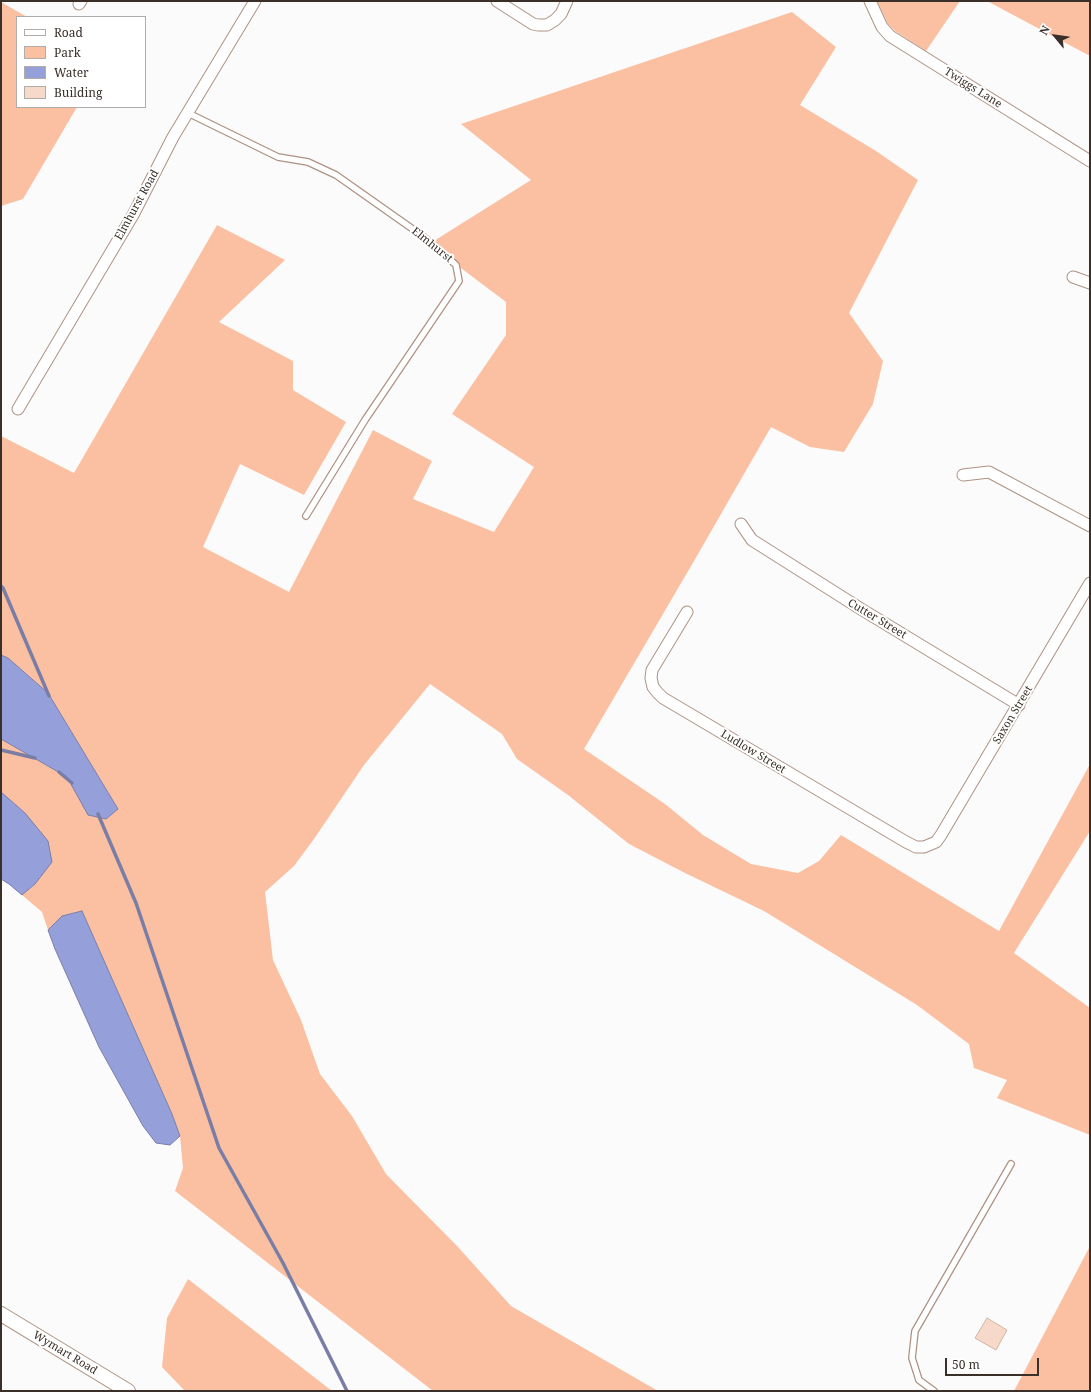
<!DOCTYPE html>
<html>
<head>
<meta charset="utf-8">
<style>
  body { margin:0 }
  #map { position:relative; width:1091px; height:1392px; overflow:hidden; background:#fbfbfb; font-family:"Noto Serif",serif }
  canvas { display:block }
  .frame { position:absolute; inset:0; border:2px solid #3a2f29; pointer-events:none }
  .legend { position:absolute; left:16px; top:16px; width:130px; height:92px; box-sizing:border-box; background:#fff; border:1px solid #b0aca9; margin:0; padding:5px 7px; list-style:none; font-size:12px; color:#3a2f29 }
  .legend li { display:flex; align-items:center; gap:8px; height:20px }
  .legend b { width:20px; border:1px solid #b0aca9 }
  .north { position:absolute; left:1035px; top:16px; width:40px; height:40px; -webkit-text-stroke:3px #fff; paint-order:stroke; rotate:299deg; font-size:11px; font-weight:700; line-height:16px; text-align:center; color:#3a2f29 }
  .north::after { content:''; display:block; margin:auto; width:14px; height:18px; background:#3a2f29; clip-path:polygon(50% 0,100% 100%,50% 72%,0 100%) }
  .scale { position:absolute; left:945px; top:1358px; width:94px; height:18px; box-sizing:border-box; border:2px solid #3a2f29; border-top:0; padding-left:5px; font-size:12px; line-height:14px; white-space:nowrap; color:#3a2f29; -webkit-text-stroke:3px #fff; paint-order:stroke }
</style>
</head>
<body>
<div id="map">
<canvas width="1091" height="1392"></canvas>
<div class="frame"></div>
<ul class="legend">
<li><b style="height:5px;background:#fff"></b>Road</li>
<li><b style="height:11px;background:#fbc0a2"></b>Park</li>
<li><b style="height:11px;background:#95a0db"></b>Water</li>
<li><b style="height:11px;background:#f7d9ca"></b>Building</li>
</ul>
<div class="north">N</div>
<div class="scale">50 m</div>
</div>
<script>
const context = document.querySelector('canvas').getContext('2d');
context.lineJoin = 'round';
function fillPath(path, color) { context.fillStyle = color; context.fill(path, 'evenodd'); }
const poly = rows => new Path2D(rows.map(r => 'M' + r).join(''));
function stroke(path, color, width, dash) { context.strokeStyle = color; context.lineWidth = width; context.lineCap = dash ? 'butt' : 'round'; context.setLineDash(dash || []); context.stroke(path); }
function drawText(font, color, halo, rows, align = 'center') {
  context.font = font + ' "Noto Serif",serif'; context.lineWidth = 4; context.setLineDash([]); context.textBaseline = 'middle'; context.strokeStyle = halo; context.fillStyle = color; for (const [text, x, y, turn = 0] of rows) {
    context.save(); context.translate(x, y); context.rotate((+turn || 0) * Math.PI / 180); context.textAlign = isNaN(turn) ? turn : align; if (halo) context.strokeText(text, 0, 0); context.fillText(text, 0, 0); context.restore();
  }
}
const green = poly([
  [877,1,960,1,926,51,895,31,888,24],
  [987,1,1090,1,1090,56],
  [1,2,27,17,17,17,17,107,77,107,23,199,1,206],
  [792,12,836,47,800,105,876,151,918,180,849,313,883,361,873,404,844,452,810,447,771,427,694,561,584,749,665,804,703,835,751,864,798,873,819,861,841,835,999,931,1090,764,1090,831,1014,953,1090,1008,1090,1135,997,1098,1007,1080,974,1068,969,1044,917,1005,764,911,685,873,629,844,568,795,517,759,502,734,430,684,364,765,314,839,294,866,265,892,273,960,301,1020,320,1074,352,1116,386,1174,458,1247,511,1306,658,1391,433,1391,175,1191,183,1168,180,1136,172,1114,82,911,62,916,48,930,42,912,22,895,35,884,25,813,1,792,1,739,67,777,89,815,106,819,118,809,48,693,8,658,1,655,1,436,74,473,217,225,285,260,219,322,293,361,293,390,346,422,304,495,240,464,203,547,289,592,373,430,432,461,413,499,494,532,534,467,452,414,506,335,506,302,429,244,531,180,461,124],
  [1090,1246,1090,1391,1014,1391],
  [188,1279,332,1391,185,1391,162,1367,167,1318]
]);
const water = poly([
  [1,655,8,658,48,693,118,809,106,819,88,815,67,777,1,739,1,655],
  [1,792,25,813,48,841,52,862,35,884,22,895,9,884,1,879,1,792],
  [82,911,172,1114,180,1136,170,1145,156,1143,143,1126,99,1047,55,949,48,930,62,916,82,911]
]);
const stream = poly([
  [1,586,3,588,49,696],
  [1,750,35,758],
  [59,772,72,783],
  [98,814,136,903,219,1148,283,1263,347,1391]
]);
const building = poly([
  [987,1318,1007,1330,996,1350,975,1338,987,1318]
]);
const service = poly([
  [188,113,278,157,308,162,336,175,424,237,456,265,459,281,365,420,306,516],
  [934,1391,919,1380,912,1358,915,1331,1011,1164]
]);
const minor = poly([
  [497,1,533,24,538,25,547,25,555,20,561,14,567,1],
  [870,1,882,27,890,36,1090,161],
  [79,4,81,1],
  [1073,277,1090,283],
  [18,409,133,215,173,137,255,1],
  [963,475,989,472,1090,526],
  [741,524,752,540,861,609,1019,705],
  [687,612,652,670,651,678,653,687,657,692,663,698,906,842,916,847,924,847,936,842,941,835,1090,583]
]);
const tertiary = poly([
  [1,1314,128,1391]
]);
const streetNames = [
  ["Twiggs Lane",973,88,32],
  ["Elmhurst Road",137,205,-61],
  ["Elmhurst",432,245,39],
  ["Cutter Street",877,619,31],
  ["Saxon Street",1013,715,-59],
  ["Ludlow Street",753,752,31],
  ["Wymart Road",65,1353,31]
];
fillPath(green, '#fbc0a2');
fillPath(water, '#95a0db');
stroke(water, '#7a7ea6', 1);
stroke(stream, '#7a7ea6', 3.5);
fillPath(building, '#f7d9ca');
stroke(building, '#d0b4a5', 1);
stroke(service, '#ae9284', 8);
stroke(minor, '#ae9284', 13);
stroke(tertiary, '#ae9284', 16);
stroke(service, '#fff', 5.5);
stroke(minor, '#fff', 11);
stroke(tertiary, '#fff', 14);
drawText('11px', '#3a2f29', '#fff', streetNames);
</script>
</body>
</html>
